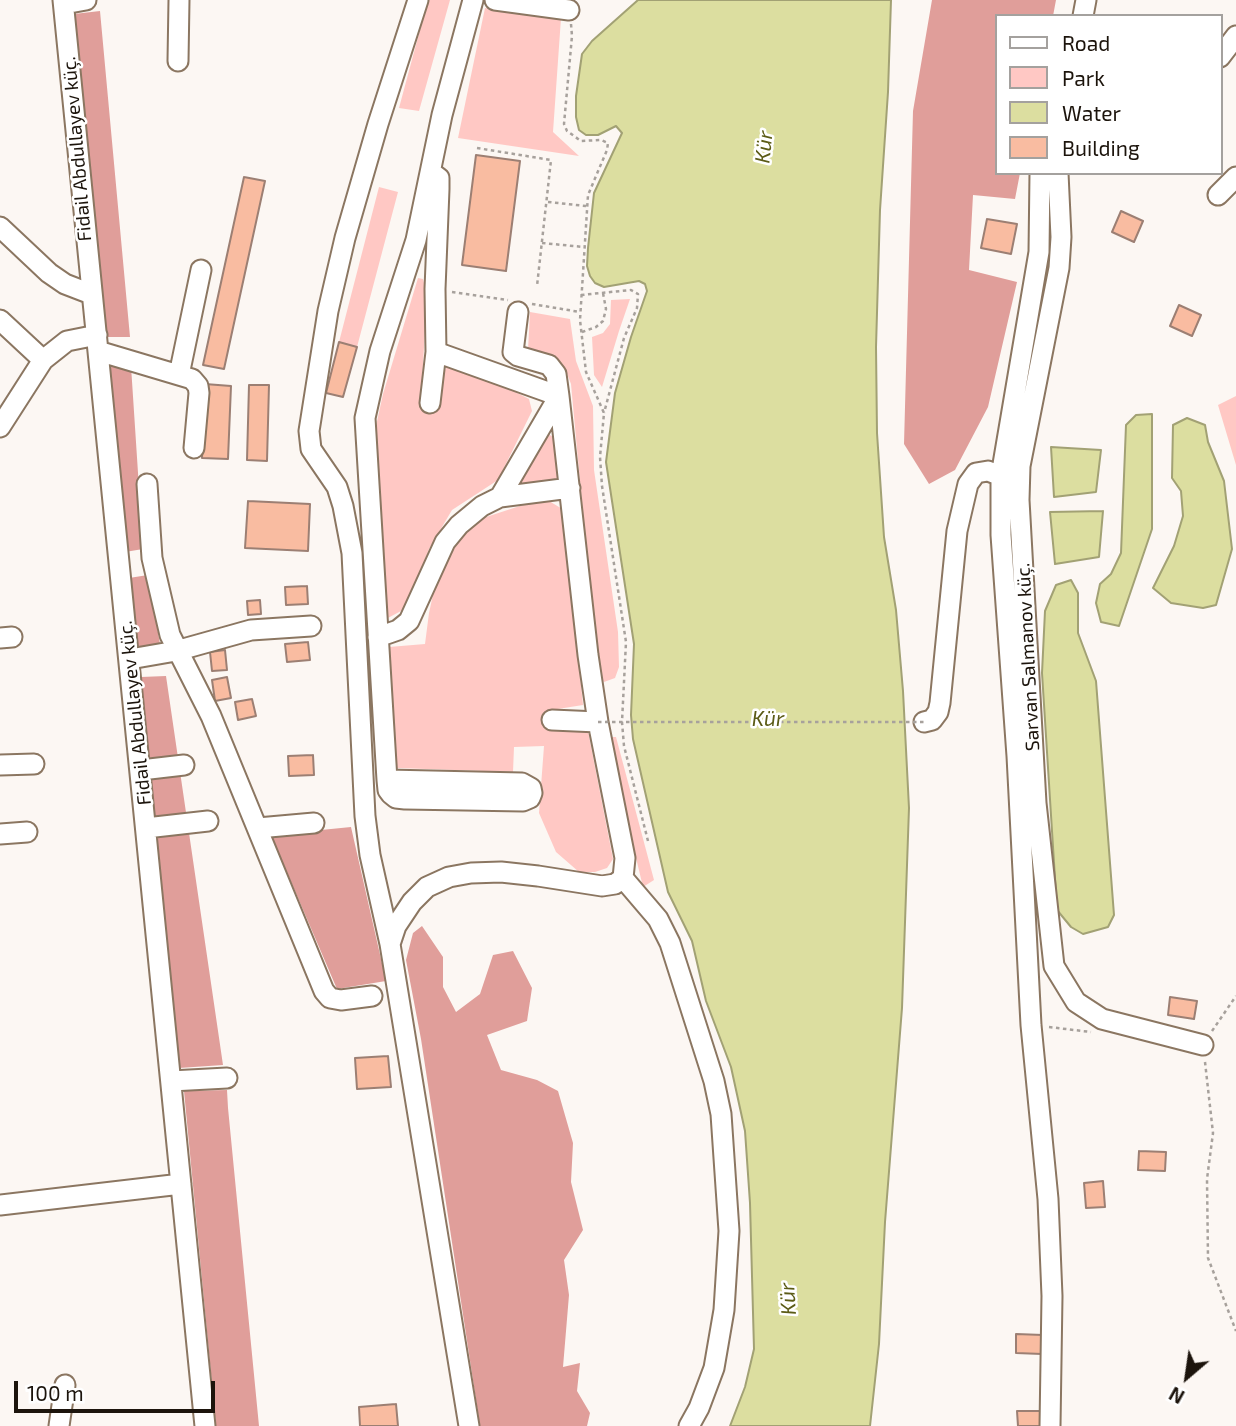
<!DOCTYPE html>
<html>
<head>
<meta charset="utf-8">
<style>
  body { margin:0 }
  #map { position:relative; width:1236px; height:1426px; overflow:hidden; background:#fcf7f3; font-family:"Exo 2",sans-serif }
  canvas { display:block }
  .legend { position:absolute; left:995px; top:14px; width:228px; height:161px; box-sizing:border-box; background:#fff; border:2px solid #a4a19e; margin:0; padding:9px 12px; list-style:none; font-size:21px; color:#1c140c }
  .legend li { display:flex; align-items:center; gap:14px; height:35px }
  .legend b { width:35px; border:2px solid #a4a19e }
  .north { position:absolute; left:1152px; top:1342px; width:70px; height:70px; -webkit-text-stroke:5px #fff; paint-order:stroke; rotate:209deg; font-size:19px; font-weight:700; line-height:28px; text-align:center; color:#1c140c }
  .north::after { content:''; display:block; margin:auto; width:24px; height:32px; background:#1c140c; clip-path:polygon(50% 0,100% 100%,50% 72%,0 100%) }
  .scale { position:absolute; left:14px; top:1381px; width:201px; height:32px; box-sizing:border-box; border:4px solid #1c140c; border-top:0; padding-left:9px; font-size:21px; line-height:24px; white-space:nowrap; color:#1c140c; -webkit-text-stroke:5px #fff; paint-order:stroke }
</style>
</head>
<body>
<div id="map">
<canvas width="1236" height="1426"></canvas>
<ul class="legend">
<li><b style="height:9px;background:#fff"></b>Road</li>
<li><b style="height:19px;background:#ffc8c4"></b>Park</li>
<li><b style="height:19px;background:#dcdea0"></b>Water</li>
<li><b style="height:19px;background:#f9bca1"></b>Building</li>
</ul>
<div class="north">N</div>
<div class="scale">100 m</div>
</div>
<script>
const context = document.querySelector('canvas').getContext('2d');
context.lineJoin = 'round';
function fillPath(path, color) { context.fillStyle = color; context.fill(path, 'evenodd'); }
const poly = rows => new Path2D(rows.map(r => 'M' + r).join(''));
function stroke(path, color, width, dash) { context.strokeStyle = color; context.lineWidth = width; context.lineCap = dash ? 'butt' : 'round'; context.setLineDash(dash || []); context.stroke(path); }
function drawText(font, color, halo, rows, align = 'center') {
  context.font = font + ' "Exo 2",sans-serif'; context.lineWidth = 5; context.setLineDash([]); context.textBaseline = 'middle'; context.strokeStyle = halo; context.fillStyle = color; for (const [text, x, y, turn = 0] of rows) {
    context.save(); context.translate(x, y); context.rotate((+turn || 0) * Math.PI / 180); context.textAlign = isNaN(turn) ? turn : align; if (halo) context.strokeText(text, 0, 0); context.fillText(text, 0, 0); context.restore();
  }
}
const green = poly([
  [428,0,450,0,419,111,399,108],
  [485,8,561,18,553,132,579,156,458,138],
  [379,187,398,192,357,347,339,342],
  [418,278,423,279,427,295,421,399,442,376,447,366,496,382,529,399,532,411,498,480,452,510,429,549,414,590,401,611,386,619,376,426,383,394],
  [630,299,619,331,602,387,594,375,592,337,603,333,610,324,611,300],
  [530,312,570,319,576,361,593,406,594,470,618,632,619,667,615,678,604,682,598,676,571,384,566,371,558,360,528,350],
  [1236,396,1236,465,1218,405],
  [550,435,557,440,562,470,556,481,520,486,517,480,544,436],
  [549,501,564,510,583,705,545,711,545,729,588,731,613,859,607,868,595,872,579,872,556,852,539,813,544,746,514,747,513,772,397,768,389,647,425,644,429,613,437,576,456,544,480,519,529,503],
  [607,737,616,737,654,880,643,887]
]);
const forest = poly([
  [932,0,1056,0,1053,16,996,16,996,173,1020,173,1015,199,973,195,969,270,1017,282,988,407,955,470,929,484,904,444,913,111],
  [100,11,130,337,107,337,74,14],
  [131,366,143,549,125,552,108,367],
  [148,575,160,644,136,649,129,578],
  [166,676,223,1065,179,1068,141,677],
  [351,827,386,981,337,989,271,835],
  [422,926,443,957,443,987,456,1012,480,994,493,955,513,951,532,988,527,1021,487,1035,501,1070,537,1080,558,1091,573,1143,571,1182,583,1230,564,1260,569,1295,563,1367,580,1363,577,1391,590,1413,587,1426,480,1426,421,1039,406,960,413,933],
  [227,1090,228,1108,259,1426,216,1426,184,1091]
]);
const water = poly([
  [638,0,891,0,888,92,880,210,876,347,877,433,884,537,896,610,903,691,909,808,902,1008,885,1222,879,1344,870,1426,730,1426,745,1387,754,1349,750,1203,745,1131,731,1067,706,1001,692,941,668,892,633,739,631,715,634,644,606,462,615,393,631,337,647,291,645,284,639,281,604,287,595,283,590,276,587,266,588,248,594,193,622,133,616,126,598,135,586,135,579,130,576,117,576,96,582,54,592,41,638,0],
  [1152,414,1152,529,1119,626,1101,622,1096,603,1100,584,1111,574,1121,553,1126,425,1136,415,1152,414],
  [1187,418,1205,425,1208,442,1224,481,1232,549,1216,605,1203,608,1171,603,1153,588,1174,546,1183,516,1181,491,1172,478,1173,425,1187,418],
  [1051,447,1101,450,1096,492,1054,497,1051,447],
  [1103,511,1099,557,1055,564,1050,512,1103,511],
  [1071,580,1078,593,1078,633,1096,681,1114,915,1108,927,1083,934,1071,927,1057,910,1042,673,1045,611,1056,585,1071,580]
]);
const building = poly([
  [476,155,520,161,506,271,462,265,476,155],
  [244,177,265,181,224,369,203,365,244,177],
  [1121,211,1143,221,1134,242,1112,232,1121,211],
  [987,219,1017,224,1011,254,981,248,987,219],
  [1179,305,1201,315,1192,336,1170,326,1179,305],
  [339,342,357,347,343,397,326,393,339,342],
  [205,384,231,386,228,459,202,458,205,384],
  [249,385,269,385,267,461,247,460,249,385],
  [248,501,310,504,308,551,245,548,248,501],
  [307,586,308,604,286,605,285,587,307,586],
  [260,600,261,614,248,615,247,601,260,600],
  [308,642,310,660,287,662,285,644,308,642],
  [225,650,227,670,212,671,210,652,225,650],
  [227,677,231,698,215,701,212,680,227,677],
  [252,699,256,716,238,720,235,702,252,699],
  [313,755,314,775,289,776,288,756,313,755],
  [1170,997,1197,1001,1194,1019,1168,1015,1170,997],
  [388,1056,391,1087,357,1089,355,1058,388,1056],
  [1139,1151,1166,1152,1165,1171,1138,1170,1139,1151],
  [1103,1181,1105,1207,1086,1208,1084,1183,1103,1181],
  [1016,1334,1043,1335,1042,1354,1016,1353,1016,1334],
  [396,1404,398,1426,360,1426,359,1407,396,1404],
  [1017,1411,1041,1411,1041,1426,1018,1426,1017,1411]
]);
const path = poly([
  [571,24,572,36,564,124,567,131,581,141,601,140,608,143,607,150,588,195,580,320,586,372,604,413,600,457,602,486,626,642,622,722,624,746,648,841],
  [477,148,551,160,537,286],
  [548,202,586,206],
  [542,243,584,247],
  [452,292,508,300],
  [581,295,631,290,638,294,637,308,624,338,604,413],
  [532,304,580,312],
  [582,332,596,327,603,321,606,309,603,293],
  [1049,1027,1091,1032],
  [1212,1031,1236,996],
  [1205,1062,1213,1133,1207,1179,1208,1258,1236,1331]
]);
const minor = poly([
  [63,0,205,1426],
  [418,0,378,124,345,238,328,311,309,431,311,449,337,487,343,506,352,553,365,816,370,855,390,944,469,1426],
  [495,0,569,10],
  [64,4,86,0],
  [1083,16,1086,0],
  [1220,57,1236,36],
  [178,61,179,0],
  [1040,173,1039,252,1001,476,1001,535,1017,756,1031,1025,1048,1199,1052,1296,1050,1426],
  [1058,173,1061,237,1059,268,1020,466,1019,500,1036,803,1054,966,1076,1002,1102,1019,1203,1045],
  [1218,195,1236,177],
  [0,227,49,273,65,284,91,294],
  [0,320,43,360],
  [98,351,192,379,198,386,199,393,194,448],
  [179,375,201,270],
  [430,403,436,352,435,289,439,189,439,178,431,172],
  [0,427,43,360,67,341,97,335],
  [147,484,152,558,170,635,211,716,324,991,330,998,341,1000,372,996],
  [500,497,559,396,556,374,549,365,518,356,513,352,518,312],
  [378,637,398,630,409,621,445,542,459,525,482,506,500,497,570,488],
  [0,638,12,637],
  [130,659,176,651,251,630,311,626],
  [552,720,598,722],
  [924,722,932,720,938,712,940,703,957,531,968,484,976,473,988,471,1001,476],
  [0,765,34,764],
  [141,770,184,765],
  [387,780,522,783,531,788,532,793,530,798,523,801,405,799,396,798,391,794,388,790,387,780,365,418,380,351,416,240,442,115,473,0],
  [146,828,208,821],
  [258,828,314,823],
  [0,834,27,832],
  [623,878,658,919,670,943,714,1081,721,1114,729,1231,724,1310,714,1368,699,1408,689,1426],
  [390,944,396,926,412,902,427,887,449,877,471,873,501,872,538,876,602,886,615,884,623,878,625,858,598,722,588,655,559,396,436,352],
  [171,1081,227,1078],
  [0,1205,181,1184],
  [59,1426,65,1385]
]);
const pathBridge = poly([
  [598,722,924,722]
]);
const streetNames = [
  ["Fidail Abdullayev küç.",77,149,-95],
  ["Sarvan Salmanov küç.",1028,657,-93],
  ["Fidail Abdullayev küç.",135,713,-96]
];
const waterNames = [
  ["Kür",764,147,-84],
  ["Kür",768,719],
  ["Kür",788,1299,-94]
];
fillPath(green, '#ffc8c4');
fillPath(forest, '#e09e9a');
fillPath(water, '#dcdea0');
stroke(water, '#a2a174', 2);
fillPath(building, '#f9bca1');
stroke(building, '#9c7f73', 2);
stroke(minor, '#8b7661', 23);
stroke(path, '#a7a19c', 2.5, [3.5, 3.5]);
stroke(minor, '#fff', 19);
stroke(pathBridge, '#a7a19c', 2.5, [3.5, 3.5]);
drawText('19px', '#1c140c', '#fff', streetNames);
drawText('italic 21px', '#5b5b16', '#fff', waterNames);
</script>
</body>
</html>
